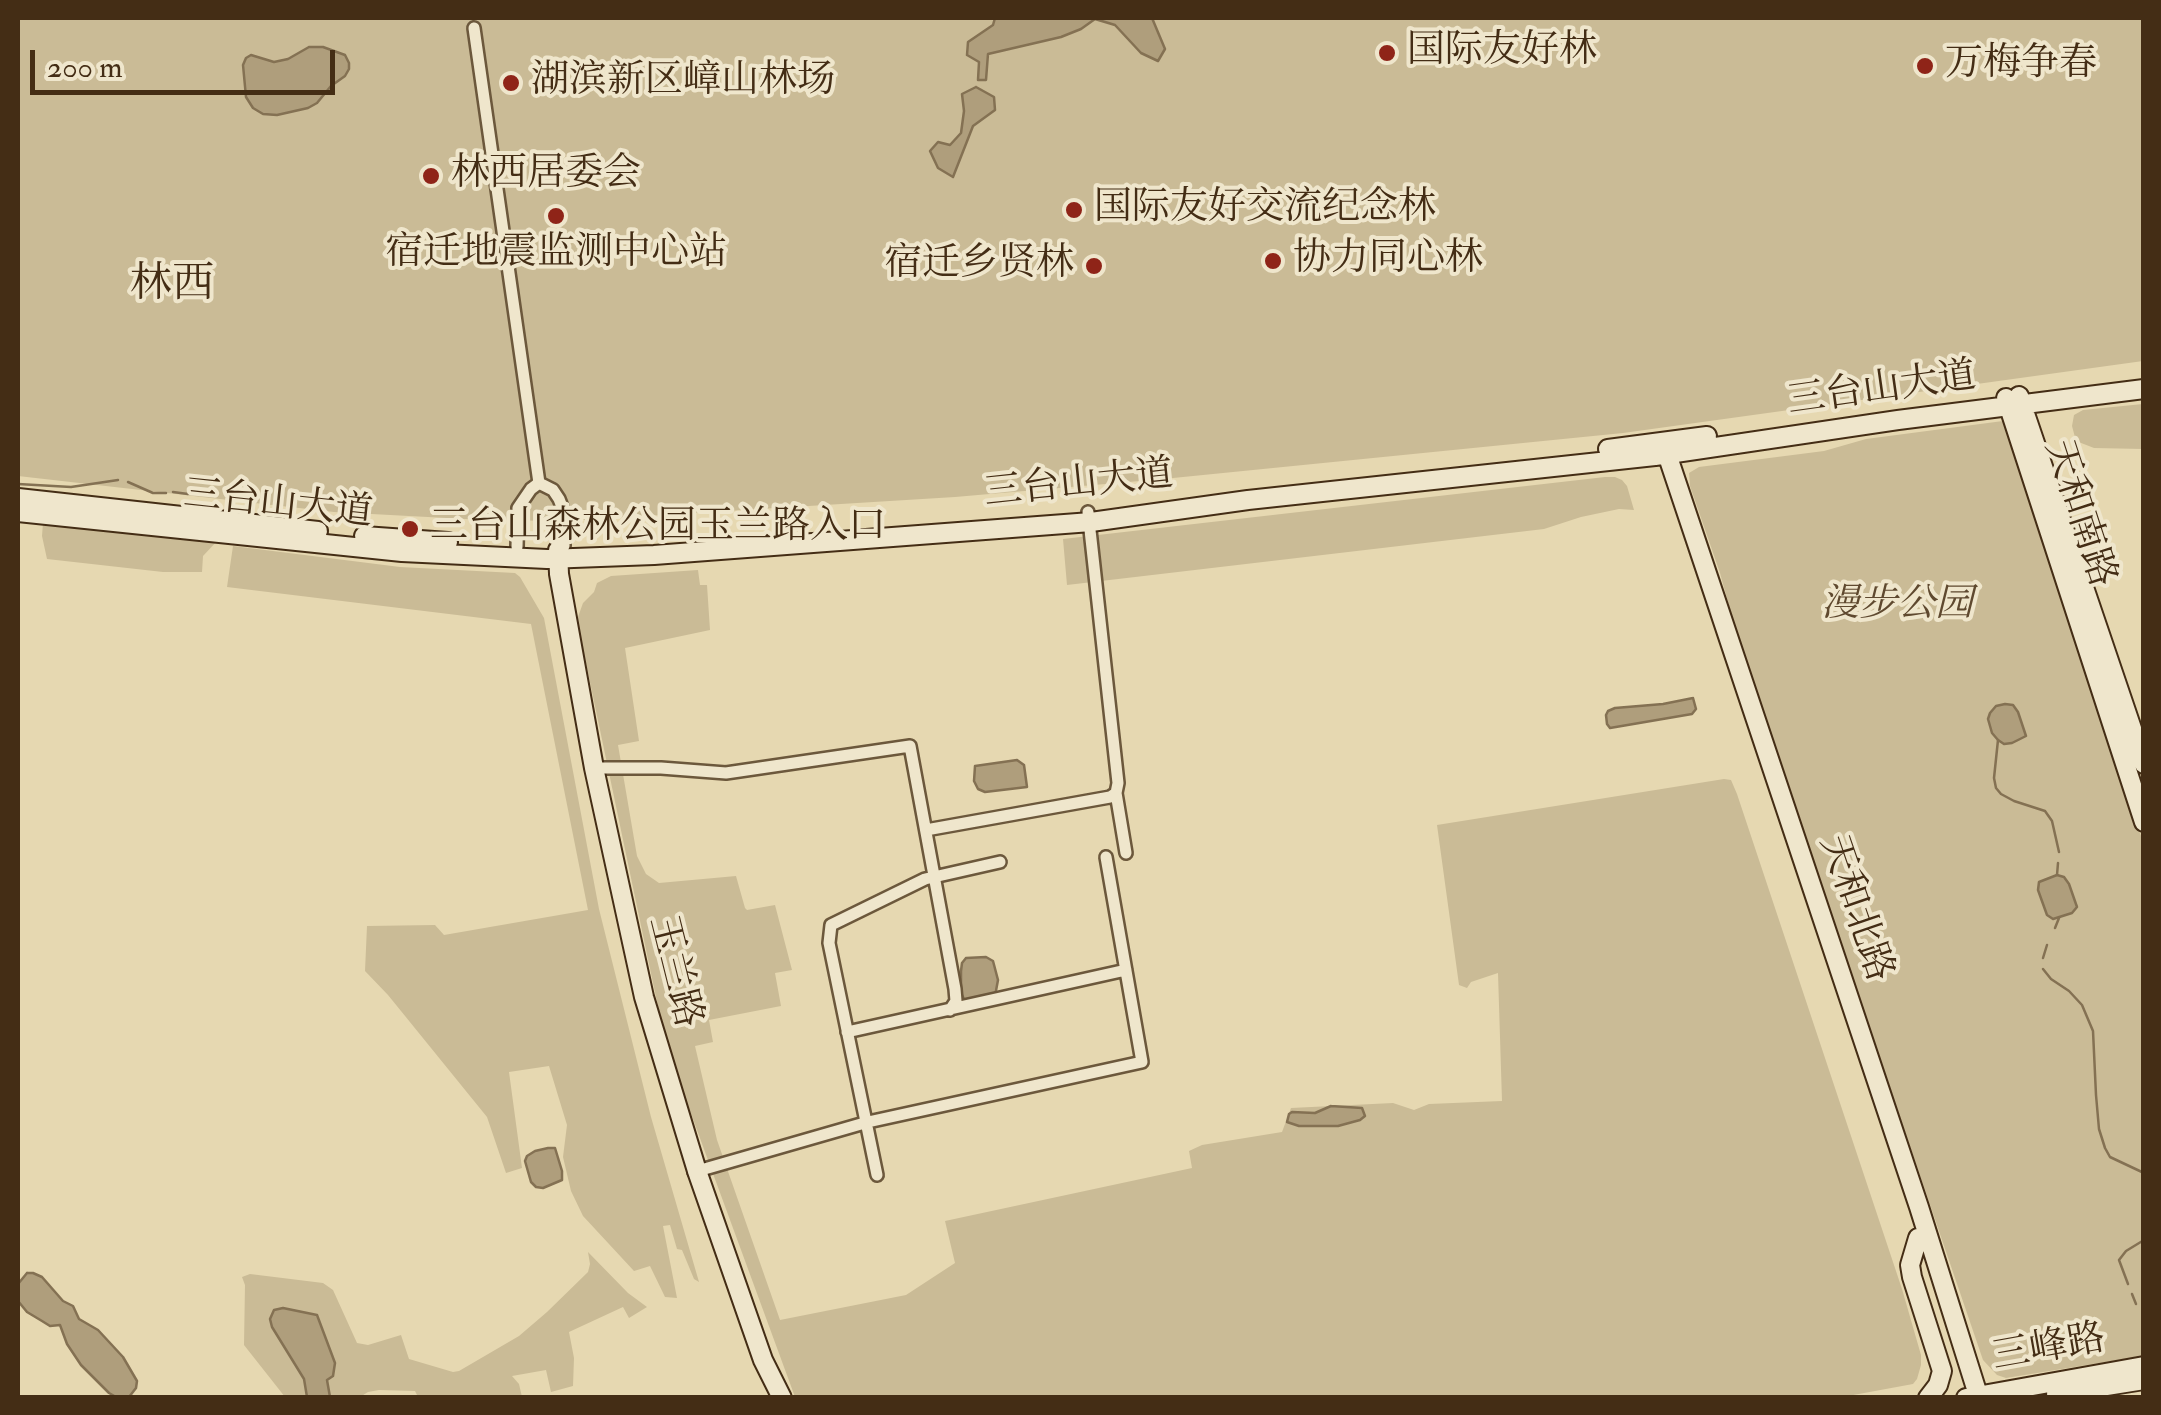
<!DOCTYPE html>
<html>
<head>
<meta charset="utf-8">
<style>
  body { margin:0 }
  #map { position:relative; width:2161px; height:1415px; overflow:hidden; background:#e6d8b1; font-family:"IM FELL Double Pica",serif }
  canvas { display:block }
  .frame { position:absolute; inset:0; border:20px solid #442d15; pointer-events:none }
  .scale { position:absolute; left:30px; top:50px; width:305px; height:45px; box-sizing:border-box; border:5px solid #442d15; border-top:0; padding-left:12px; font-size:30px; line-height:35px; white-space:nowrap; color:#442d15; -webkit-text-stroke:8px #efe6cc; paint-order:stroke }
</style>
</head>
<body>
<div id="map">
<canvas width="2161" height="1415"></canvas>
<div class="frame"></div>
<div class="scale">200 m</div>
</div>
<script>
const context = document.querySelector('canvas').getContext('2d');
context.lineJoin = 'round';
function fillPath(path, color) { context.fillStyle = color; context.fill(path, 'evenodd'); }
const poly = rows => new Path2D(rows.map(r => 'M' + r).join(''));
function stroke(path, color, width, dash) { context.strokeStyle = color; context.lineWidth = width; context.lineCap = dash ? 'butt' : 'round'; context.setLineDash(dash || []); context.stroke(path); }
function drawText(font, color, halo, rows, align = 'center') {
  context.font = font + ' "IM FELL Double Pica","Noto Serif SC",serif'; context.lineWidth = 8; context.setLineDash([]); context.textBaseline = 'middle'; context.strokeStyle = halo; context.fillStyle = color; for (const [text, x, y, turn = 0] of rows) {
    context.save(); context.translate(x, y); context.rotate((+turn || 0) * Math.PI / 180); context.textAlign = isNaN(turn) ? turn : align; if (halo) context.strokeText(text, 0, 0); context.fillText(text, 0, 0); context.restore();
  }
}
const green = poly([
  [18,18,2143,18,2143,361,1623,433,1163,479,955,497,564,521,484,520,334,512,18,476],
  [2143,404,2143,449,2094,448,2076,441,2072,426,2074,415,2083,410],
  [2003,421,2014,443,2143,842,2143,1356,2006,1378,1997,1375,1983,1360,1742,654,1720,573,1690,486,1689,473,1699,467,1824,451,1866,439],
  [1605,477,1615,477,1622,480,1627,486,1634,510,1619,509,1581,517,1544,529,1067,585,1063,539],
  [43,523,218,540,203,556,202,572,163,572,47,559,42,536],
  [233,546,400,567,515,573,520,577,544,618,599,909,651,1117,699,1282,694,1279,682,1250,677,1249,670,1225,663,1226,677,1298,665,1297,650,1266,634,1271,583,1216,571,1191,563,1157,567,1125,549,1066,509,1072,522,1168,506,1173,487,1117,388,995,365,971,367,926,435,925,444,935,588,910,531,624,227,587],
  [698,570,700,585,707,585,710,630,625,648,639,741,618,745,637,856,646,874,659,883,736,876,745,908,747,910,775,905,792,970,775,973,781,1006,709,1020,713,1042,695,1046,717,1140,780,1320,906,1295,955,1263,945,1221,1192,1168,1189,1151,1202,1145,1282,1132,1291,1108,1393,1103,1414,1110,1429,1104,1502,1101,1498,973,1471,982,1467,988,1459,985,1437,825,1724,779,1731,780,1737,794,1902,1289,1921,1355,1921,1365,1917,1379,1913,1384,1837,1398,795,1397,679,1081,661,1021,578,625,578,617,583,603,594,592,597,583,611,576],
  [588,1252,628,1293,647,1307,629,1318,623,1307,569,1332,574,1358,573,1386,551,1392,546,1370,512,1376,519,1384,522,1397,418,1397,415,1391,379,1390,368,1392,360,1397,285,1397,244,1345,245,1285,242,1277,250,1274,323,1283,333,1290,357,1343,368,1345,401,1335,409,1359,453,1372,459,1371,519,1336,547,1312,588,1272,590,1264]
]);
const water = poly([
  [995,18,1152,18,1165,49,1158,61,1141,53,1115,25,1095,19,1081,29,1061,37,988,54,986,80,978,80,979,62,967,55,968,42,993,25,995,18],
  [309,47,323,47,345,55,349,63,349,69,345,76,331,86,317,103,308,108,277,115,263,114,253,108,246,97,243,65,246,58,251,55,274,62,288,59,309,47],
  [976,87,994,97,995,110,973,126,953,177,938,168,930,151,938,142,950,145,961,133,964,111,962,94,976,87],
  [1693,698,1696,709,1692,714,1610,728,1607,724,1606,715,1608,711,1615,708,1663,704,1693,698],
  [2005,704,2013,705,2018,712,2026,736,2012,743,2004,744,1998,740,1992,733,1988,719,1990,713,1996,706,2005,704],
  [1017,760,1024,765,1027,787,985,792,978,789,974,781,975,766,1017,760],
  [2057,875,2064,877,2069,884,2077,907,2072,913,2053,919,2047,915,2038,890,2039,882,2057,875],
  [966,958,986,957,993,961,998,980,995,996,965,1001,961,993,961,971,962,963,966,958],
  [1331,1106,1362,1108,1365,1116,1360,1120,1338,1126,1299,1126,1287,1122,1289,1114,1292,1112,1315,1113,1331,1106],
  [548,1148,555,1148,562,1171,562,1180,543,1188,536,1187,531,1182,525,1161,527,1156,535,1151,548,1148],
  [27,1273,33,1273,42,1277,63,1301,73,1306,79,1319,98,1330,123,1357,137,1381,136,1388,129,1397,116,1397,109,1393,81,1365,67,1344,60,1325,50,1326,42,1321,27,1312,18,1301,18,1284,27,1273],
  [283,1308,317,1315,335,1363,333,1376,327,1380,330,1397,307,1397,304,1379,272,1327,270,1319,274,1310,283,1308]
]);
const stream = poly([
  [128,482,153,493,166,493],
  [18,484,71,487,118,480],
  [173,492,188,494],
  [1998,740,1994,778,1996,788,2001,794,2014,801,2045,811,2052,821,2059,852],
  [2057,875,2058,863],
  [2055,928,2059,918],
  [2043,958,2047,945],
  [2043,969,2051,979,2069,991,2082,1005,2093,1031,2096,1095,2099,1129,2105,1148,2110,1157,2144,1173],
  [2128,1284,2119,1260,2126,1251,2144,1240],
  [2132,1294,2136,1304]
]);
const street = poly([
  [474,28,539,483],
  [1088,512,1118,783,1116,793,1126,853],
  [517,547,518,508,531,489,539,483,553,490,559,499,564,512,564,546],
  [592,768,661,768,726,773,910,746,955,989,956,1001,950,1010],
  [926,830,1110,797,1116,793],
  [847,1032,1126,970],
  [694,1172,868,1122,1142,1062,1106,857],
  [877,1175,829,943,831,925,925,879,1000,862]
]);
const secondary = poly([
  [2019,396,2144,764],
  [2006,398,2144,822],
  [1666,443,1667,454,1919,1207,1979,1398],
  [1608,449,1707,436],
  [18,498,318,531],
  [18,512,402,552,547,559,654,555,1091,522,1248,500,1655,456,1898,420,2144,389],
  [364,536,448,542],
  [558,550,559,574,594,768,644,997,697,1171,763,1360,782,1398],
  [1918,1238,1910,1265,1912,1277,1942,1371,1938,1385,1928,1398],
  [2056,1394,2144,1380],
  [1966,1398,2144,1366]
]);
const markers = [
  [1387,53,10,"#8f2418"],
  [1925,66,10,"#8f2418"],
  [511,83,10,"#8f2418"],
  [431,176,10,"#8f2418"],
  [1074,210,10,"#8f2418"],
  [556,216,10,"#8f2418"],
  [1273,261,10,"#8f2418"],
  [1094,266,10,"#8f2418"],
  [410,529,10,"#8f2418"]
];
const poiNames = [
  ["国际友好林",1407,53],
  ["万梅争春",1945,66],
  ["湖滨新区嶂山林场",531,83],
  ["林西居委会",451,176],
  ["国际友好交流纪念林",1094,210],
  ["宿迁地震监测中心站",556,255,"center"],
  ["协力同心林",1293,261],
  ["宿迁乡贤林",1074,266,"right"],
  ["三台山森林公园玉兰路入口",430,529]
];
const streetNames = [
  ["三台山大道",1882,391,-8],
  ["三台山大道",1079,486,-6],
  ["三台山大道",278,506,6],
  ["天和南路",2078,514,72],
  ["天和北路",1854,909,71],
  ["玉兰路",673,972,76],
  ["三峰路",2049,1350,-10]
];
const parkNames = [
  ["漫步公园",1897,607]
];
const quarterNames = [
  ["林西",172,287]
];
fillPath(green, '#cabb96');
fillPath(water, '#af9e7c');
stroke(water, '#847153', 2.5);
stroke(stream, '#847153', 2.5);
stroke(street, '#6c583c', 16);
stroke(secondary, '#442d15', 22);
stroke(street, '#efe6cc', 11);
stroke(secondary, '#efe6cc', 18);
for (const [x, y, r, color] of markers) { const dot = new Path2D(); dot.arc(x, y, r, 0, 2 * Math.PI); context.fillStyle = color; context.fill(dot); stroke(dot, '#efe6cc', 4); }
drawText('38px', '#442d15', '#efe6cc', poiNames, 'left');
drawText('38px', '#442d15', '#efe6cc', streetNames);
drawText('italic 38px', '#5f492f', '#efe6cc', parkNames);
drawText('42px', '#442d15', '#efe6cc', quarterNames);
</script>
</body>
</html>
